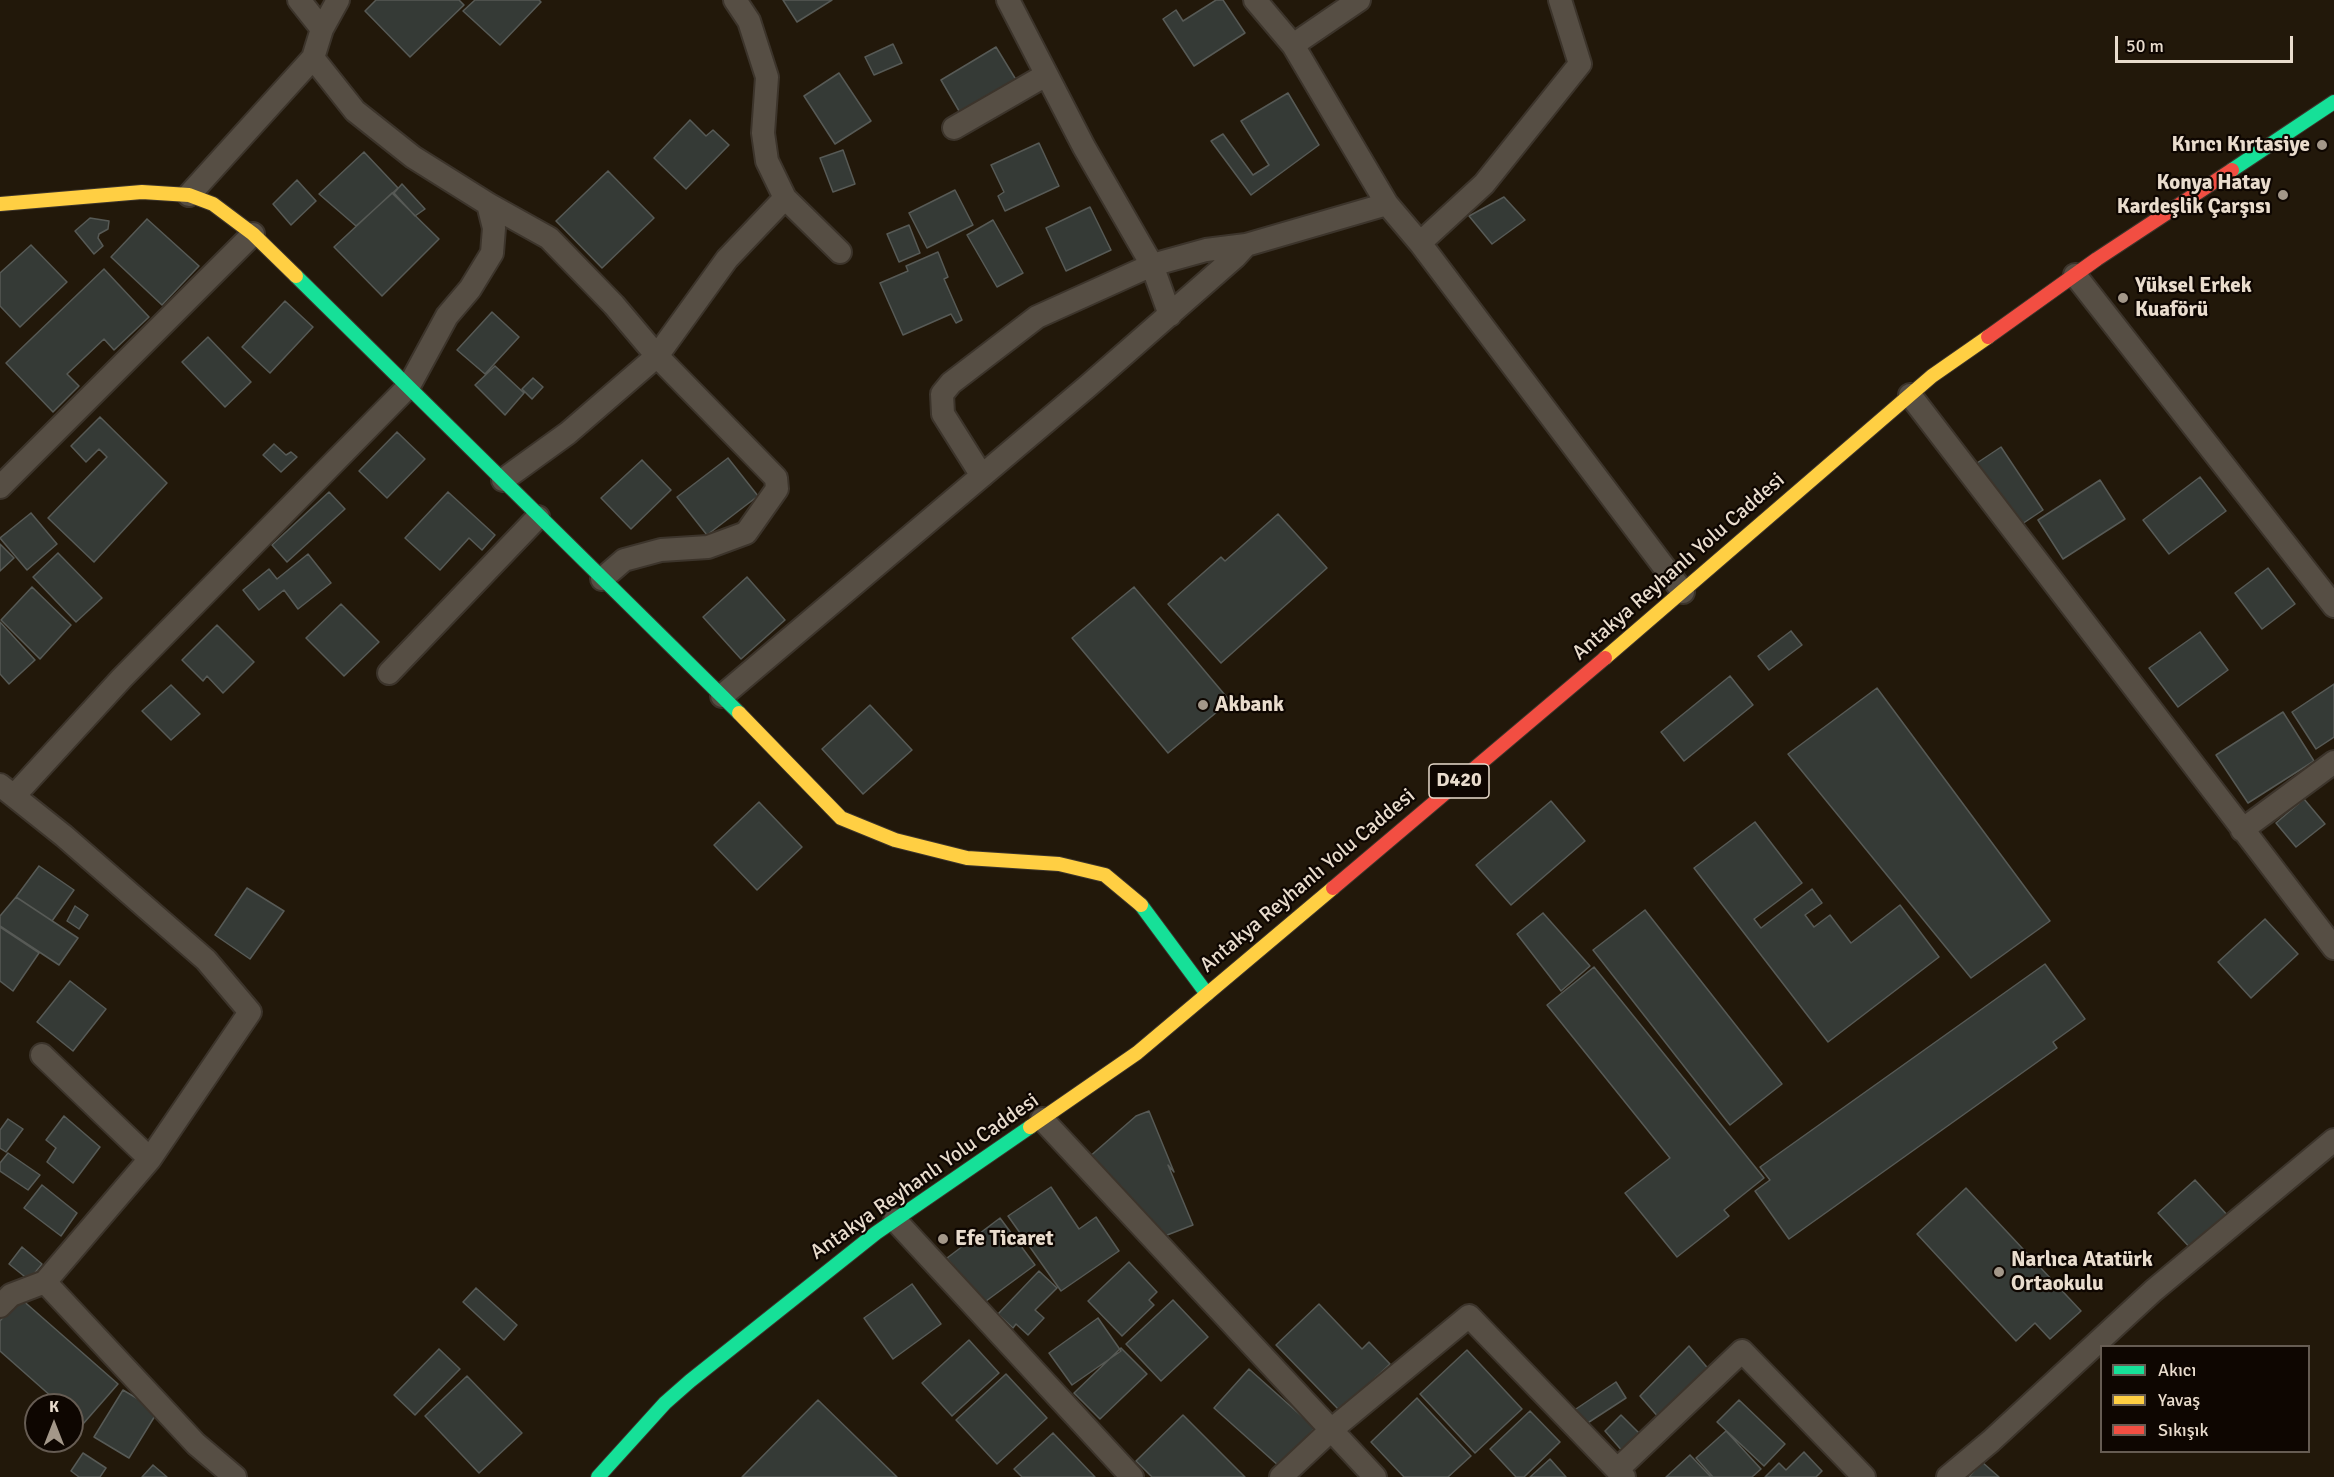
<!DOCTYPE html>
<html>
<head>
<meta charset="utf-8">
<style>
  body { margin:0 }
  #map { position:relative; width:2334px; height:1477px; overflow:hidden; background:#22180a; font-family:Signika,sans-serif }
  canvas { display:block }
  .legend { position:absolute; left:2100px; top:1345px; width:210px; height:108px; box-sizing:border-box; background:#0e0601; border:2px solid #665c53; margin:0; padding:8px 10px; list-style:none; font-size:18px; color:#e9dccd }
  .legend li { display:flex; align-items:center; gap:12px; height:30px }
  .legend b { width:30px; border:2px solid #665c53 }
  .north { position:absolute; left:24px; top:1393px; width:60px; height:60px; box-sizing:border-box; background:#0e0601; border:2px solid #665c53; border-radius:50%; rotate:0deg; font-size:16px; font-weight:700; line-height:24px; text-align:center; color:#e9dccd }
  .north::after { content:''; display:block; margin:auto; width:21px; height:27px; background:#a39789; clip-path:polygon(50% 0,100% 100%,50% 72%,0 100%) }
  .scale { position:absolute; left:2115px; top:36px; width:178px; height:27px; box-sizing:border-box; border:3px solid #e9dccd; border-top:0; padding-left:8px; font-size:18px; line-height:21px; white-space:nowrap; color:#e9dccd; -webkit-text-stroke:4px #0e0601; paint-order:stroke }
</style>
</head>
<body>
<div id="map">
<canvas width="2334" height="1477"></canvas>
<ul class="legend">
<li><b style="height:8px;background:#16e098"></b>Akıcı</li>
<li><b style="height:8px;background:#ffcf43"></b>Yavaş</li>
<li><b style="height:8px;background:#f24e42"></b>Sıkışık</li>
</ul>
<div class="north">K</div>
<div class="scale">50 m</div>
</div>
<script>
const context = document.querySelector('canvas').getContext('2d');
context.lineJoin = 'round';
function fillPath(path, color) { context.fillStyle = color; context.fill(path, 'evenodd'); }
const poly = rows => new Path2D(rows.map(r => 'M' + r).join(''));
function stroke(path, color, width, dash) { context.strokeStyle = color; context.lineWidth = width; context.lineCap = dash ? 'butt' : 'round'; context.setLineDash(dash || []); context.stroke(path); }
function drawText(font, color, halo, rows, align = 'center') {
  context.font = font + ' Signika,sans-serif'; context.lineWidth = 4.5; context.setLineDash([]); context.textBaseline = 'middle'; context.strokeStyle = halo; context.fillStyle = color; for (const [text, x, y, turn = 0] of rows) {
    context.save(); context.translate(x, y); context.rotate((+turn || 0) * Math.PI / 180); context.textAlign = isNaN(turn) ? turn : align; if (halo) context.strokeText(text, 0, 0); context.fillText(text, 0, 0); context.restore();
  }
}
const building = poly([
  [376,0,459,0,464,5,410,57,365,11,376,0],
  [475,0,539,0,541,2,500,45,463,11,475,0],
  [783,0,832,0,797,22,783,0],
  [1216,0,1223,0,1245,33,1194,66,1163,19,1176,10,1183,21,1216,0],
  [893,44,902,63,874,75,865,57,893,44],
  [996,47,1018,83,962,116,941,80,996,47],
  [839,73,871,121,835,144,804,96,839,73],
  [1288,93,1319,145,1251,195,1211,141,1223,134,1253,175,1269,165,1241,121,1288,93],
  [690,120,706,136,713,130,729,145,686,189,654,158,690,120],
  [1039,143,1059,186,1005,211,998,196,1004,192,991,165,1039,143],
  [843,150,855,184,833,192,820,158,843,150],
  [364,152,398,188,356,226,319,194,364,152],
  [608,171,654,218,602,268,556,221,608,171],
  [297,180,316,201,291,225,273,204,297,180],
  [402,184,425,209,415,216,394,193,402,184],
  [955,190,973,225,927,248,909,213,955,190],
  [392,193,439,239,382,296,334,247,392,193],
  [1504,197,1525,220,1492,244,1469,216,1504,197],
  [1090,207,1111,250,1066,271,1046,228,1090,207],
  [90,218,109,221,108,229,99,234,98,238,103,246,94,254,75,231,90,218],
  [147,219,199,266,162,305,111,257,147,219],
  [993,220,1023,273,997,287,967,235,993,220],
  [909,225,920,253,899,262,887,234,909,225],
  [31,245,67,282,20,327,0,306,0,273,31,245],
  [938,252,948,277,944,279,962,320,956,323,951,314,903,335,880,283,908,271,906,266,938,252],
  [104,269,149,317,114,350,104,339,67,374,79,386,53,412,6,363,104,269],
  [285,301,313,327,270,373,242,347,285,301],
  [492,312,519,337,485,374,457,350,492,312],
  [208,337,251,382,225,407,182,362,208,337],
  [495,366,524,393,505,415,475,385,495,366],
  [533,378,543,387,532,399,522,389,533,378],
  [100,417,167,483,94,562,48,518,107,457,99,449,86,462,71,446,100,417],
  [397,432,425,459,387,498,359,471,397,432],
  [274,444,286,455,291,452,297,457,281,472,263,455,274,444],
  [2001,447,2043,510,2019,526,1977,463,2001,447],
  [728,458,758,496,707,535,677,497,728,458],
  [642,460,671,490,631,529,601,498,642,460],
  [2200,477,2226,511,2169,554,2143,520,2200,477],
  [2100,480,2125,519,2063,559,2038,520,2100,480],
  [329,492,345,509,287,562,272,545,329,492],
  [448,492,495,535,482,550,469,538,440,570,405,538,448,492],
  [31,513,57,544,27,570,0,538,31,513],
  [1278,514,1327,568,1221,663,1168,604,1221,557,1225,561,1278,514],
  [0,544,14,558,0,571,0,544],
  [58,553,102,598,76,622,33,577,58,553],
  [308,554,331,583,298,609,284,590,259,610,243,590,269,569,277,579,308,554],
  [2268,568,2295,604,2262,629,2235,593,2268,568],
  [747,577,785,620,741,659,703,617,747,577],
  [32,587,71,625,40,659,1,620,32,587],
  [1134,587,1230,701,1168,753,1072,638,1134,587],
  [341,604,379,642,344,676,306,638,341,604],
  [0,622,35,660,9,684,0,674,0,622],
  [217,625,254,662,223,693,207,676,203,681,182,660,217,625],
  [1791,631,1802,645,1769,670,1758,656,1791,631],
  [2200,632,2228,670,2178,707,2149,668,2200,632],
  [1730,676,1753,705,1684,761,1661,732,1730,676],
  [2334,684,2334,737,2316,749,2292,712,2334,684],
  [171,685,200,714,171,740,142,711,171,685],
  [1877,688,2050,921,1971,978,1788,754,1877,688],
  [870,705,912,750,863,794,822,749,870,705],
  [2283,712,2314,761,2248,803,2216,755,2283,712],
  [2304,799,2325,824,2296,847,2276,823,2304,799],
  [1551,801,1585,841,1511,905,1476,865,1551,801],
  [759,802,802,847,757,890,714,845,759,802],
  [1755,822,1802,883,1754,919,1761,928,1812,889,1822,903,1805,915,1814,927,1830,915,1851,943,1900,905,1939,957,1828,1042,1694,868,1755,822],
  [39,866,74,890,52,921,16,897,39,866],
  [247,888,284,911,250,959,215,935,247,888],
  [16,897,78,938,59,965,0,926,0,916,16,897],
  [75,906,88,915,79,929,67,921,75,906],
  [1645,910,1782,1084,1730,1125,1593,950,1645,910],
  [1543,913,1590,966,1561,991,1517,934,1543,913],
  [2265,919,2298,954,2251,998,2218,962,2265,919],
  [0,927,39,953,13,991,0,981,0,927],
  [2045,964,2085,1019,2053,1042,2057,1048,1789,1239,1755,1191,1770,1180,1760,1167,2045,964],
  [1594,967,1764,1178,1724,1210,1729,1216,1677,1257,1625,1193,1670,1158,1547,1005,1594,967],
  [70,981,106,1009,73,1051,37,1022,70,981],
  [1149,1111,1174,1172,1168,1165,1193,1225,1162,1237,1088,1158,1136,1116,1149,1111],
  [64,1116,100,1147,73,1183,47,1162,56,1148,46,1140,64,1116],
  [8,1119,23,1129,6,1152,0,1148,0,1130,8,1119],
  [8,1153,40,1175,28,1190,0,1171,0,1163,8,1153],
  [2195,1180,2230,1218,2193,1251,2158,1213,2195,1180],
  [42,1185,77,1213,61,1236,24,1208,42,1185],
  [1051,1187,1079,1229,1096,1217,1119,1251,1061,1291,1008,1216,1051,1187],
  [1966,1188,2081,1311,2050,1339,2035,1323,2016,1341,1917,1234,1966,1188],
  [1000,1218,1035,1265,982,1304,947,1258,1000,1218],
  [22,1247,42,1264,29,1280,9,1264,22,1247],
  [1129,1262,1157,1292,1149,1300,1154,1305,1122,1336,1088,1301,1129,1262],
  [1039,1271,1057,1288,1035,1310,1044,1318,1028,1335,1016,1324,1013,1328,998,1314,1039,1271],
  [912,1284,941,1324,893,1359,864,1318,912,1284],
  [476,1288,517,1325,504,1340,463,1302,476,1288],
  [20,1298,118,1384,83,1424,72,1415,72,1405,61,1405,0,1351,0,1321,20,1298],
  [1173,1300,1208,1337,1161,1381,1126,1344,1173,1300],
  [1319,1304,1362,1349,1369,1342,1390,1364,1340,1411,1276,1345,1319,1304],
  [1098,1318,1121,1351,1072,1385,1049,1353,1098,1318],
  [969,1340,999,1373,952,1416,922,1383,969,1340],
  [1689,1346,1711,1372,1660,1419,1640,1396,1689,1346],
  [1121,1348,1147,1374,1100,1419,1074,1393,1121,1348],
  [439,1349,460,1369,415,1415,394,1395,439,1349],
  [1467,1350,1522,1409,1475,1453,1420,1394,1467,1350],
  [1249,1369,1315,1428,1280,1467,1214,1408,1249,1369],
  [1006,1374,1047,1418,997,1464,956,1420,1006,1374],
  [467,1376,522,1433,479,1473,425,1416,467,1376],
  [1616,1382,1626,1398,1583,1426,1573,1411,1616,1382],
  [123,1390,158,1411,129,1458,94,1437,123,1390],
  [1417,1398,1471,1456,1448,1477,1404,1477,1371,1442,1417,1398],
  [818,1400,897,1477,742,1477,818,1400],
  [1739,1400,1785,1444,1764,1466,1717,1422,1739,1400],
  [1530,1411,1560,1442,1524,1477,1516,1477,1490,1449,1530,1411],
  [1183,1415,1245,1477,1152,1477,1136,1461,1183,1415],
  [1621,1415,1643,1437,1624,1453,1605,1431,1621,1415],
  [1726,1431,1761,1469,1752,1477,1713,1477,1696,1458,1726,1431],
  [1053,1433,1095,1477,1022,1477,1014,1469,1053,1433],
  [1804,1452,1822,1471,1816,1477,1765,1477,1779,1463,1786,1470,1804,1452],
  [83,1453,106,1468,100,1477,79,1477,71,1471,83,1453],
  [1690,1455,1711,1477,1666,1477,1690,1455],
  [1550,1459,1566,1477,1530,1477,1550,1459],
  [1982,1462,1999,1477,1969,1477,1982,1462],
  [153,1465,167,1477,142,1477,153,1465]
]);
const street = poly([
  [299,0,322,29],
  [735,0,749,21,767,77,763,133,767,161,785,198,840,252],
  [1008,0,1084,147,1152,265,1170,315],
  [1293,45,1359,0],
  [313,58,355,111,413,157,488,204,549,238,614,305,657,356,776,478,777,489,746,533,708,547,661,550,624,560,602,579],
  [954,128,1046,75],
  [189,195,313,58,322,29,338,0],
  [1387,204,1420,243,1683,592],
  [1420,243,1484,184,1580,64,1560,0],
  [2075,275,2334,606],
  [1910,395,2334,948],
  [982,476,943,414,942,394,951,383,1037,317,1152,265,1206,250,1246,245],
  [503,480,568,433,657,356,727,259,785,198],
  [0,487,253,234],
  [389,673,538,517],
  [722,696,1088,386,1235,257,1246,245,1387,204,1293,45,1255,0],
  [0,785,64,836,206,960,250,1012,150,1159,45,1282,11,1295,0,1306],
  [14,796,122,678,409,386,447,316,470,289,492,253,494,228,488,204],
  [2242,830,2334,762],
  [42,1055,150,1159],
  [1042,1119,1375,1477],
  [895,1220,1132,1477],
  [45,1282,196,1444,235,1477],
  [1617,1470,1742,1351,1864,1477],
  [1281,1477,1330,1431,1469,1316,1624,1477],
  [1948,1477,1991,1441,2153,1291,2334,1140]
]);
const fast = poly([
  [2232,170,2334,102],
  [296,276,739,713],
  [1141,905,1207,994],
  [598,1477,665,1403,690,1381,876,1233,1030,1127]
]);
const slow = poly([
  [0,204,142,192,189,195,213,204,253,234,296,276],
  [1605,658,1932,376,1988,337],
  [739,713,841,818,895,840,967,858,1059,864,1105,875,1141,905],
  [1030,1127,1137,1053,1333,888]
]);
const jam = poly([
  [1988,337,2097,259,2232,170],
  [1333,888,1605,658]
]);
const markers = [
  [2322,145,6,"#a39789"],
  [2283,195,6,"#a39789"],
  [2123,298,6,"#a39789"],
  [1203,705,6,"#a39789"],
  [943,1239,6,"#a39789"],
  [1999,1272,6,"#a39789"]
];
const shields = [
  [1459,781,60]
];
const shieldNames = [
  ["D420",1459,781]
];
const poiNames = [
  ["Kırıcı Kırtasiye",2310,145,"right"],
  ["Konya Hatay",2271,183,"right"],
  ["Kardeşlik Çarşısı",2271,207,"right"],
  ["Yüksel Erkek",2135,286],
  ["Kuaförü",2135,310],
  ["Akbank",1215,705],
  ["Efe Ticaret",955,1239],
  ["Narlıca Atatürk",2011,1260],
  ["Ortaokulu",2011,1284]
];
const streetNames = [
  ["Antakya Reyhanlı Yolu Caddesi",1679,567,-41],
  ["Antakya Reyhanlı Yolu Caddesi",1308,881,-40],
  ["Antakya Reyhanlı Yolu Caddesi",925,1177,-35]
];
fillPath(building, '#353a36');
stroke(building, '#575a56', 1.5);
stroke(street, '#3c342b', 26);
stroke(fast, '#3c342b', 16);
stroke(slow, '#3c342b', 16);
stroke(jam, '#3c342b', 16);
stroke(street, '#564e44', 22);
stroke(fast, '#16e098', 14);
stroke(slow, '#ffcf43', 14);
stroke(jam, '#f24e42', 14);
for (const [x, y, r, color] of markers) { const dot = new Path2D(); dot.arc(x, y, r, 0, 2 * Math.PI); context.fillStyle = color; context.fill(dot); stroke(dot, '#0e0601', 2); }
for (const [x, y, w] of shields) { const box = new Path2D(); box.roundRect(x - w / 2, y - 17, w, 34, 4.5); context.fillStyle = '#0e0601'; context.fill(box); stroke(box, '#e9dccd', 1.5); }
drawText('bold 20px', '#e9dccd', null, shieldNames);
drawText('bold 21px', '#e9dccd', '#0e0601', poiNames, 'left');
drawText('21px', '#e9dccd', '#0e0601', streetNames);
</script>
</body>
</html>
